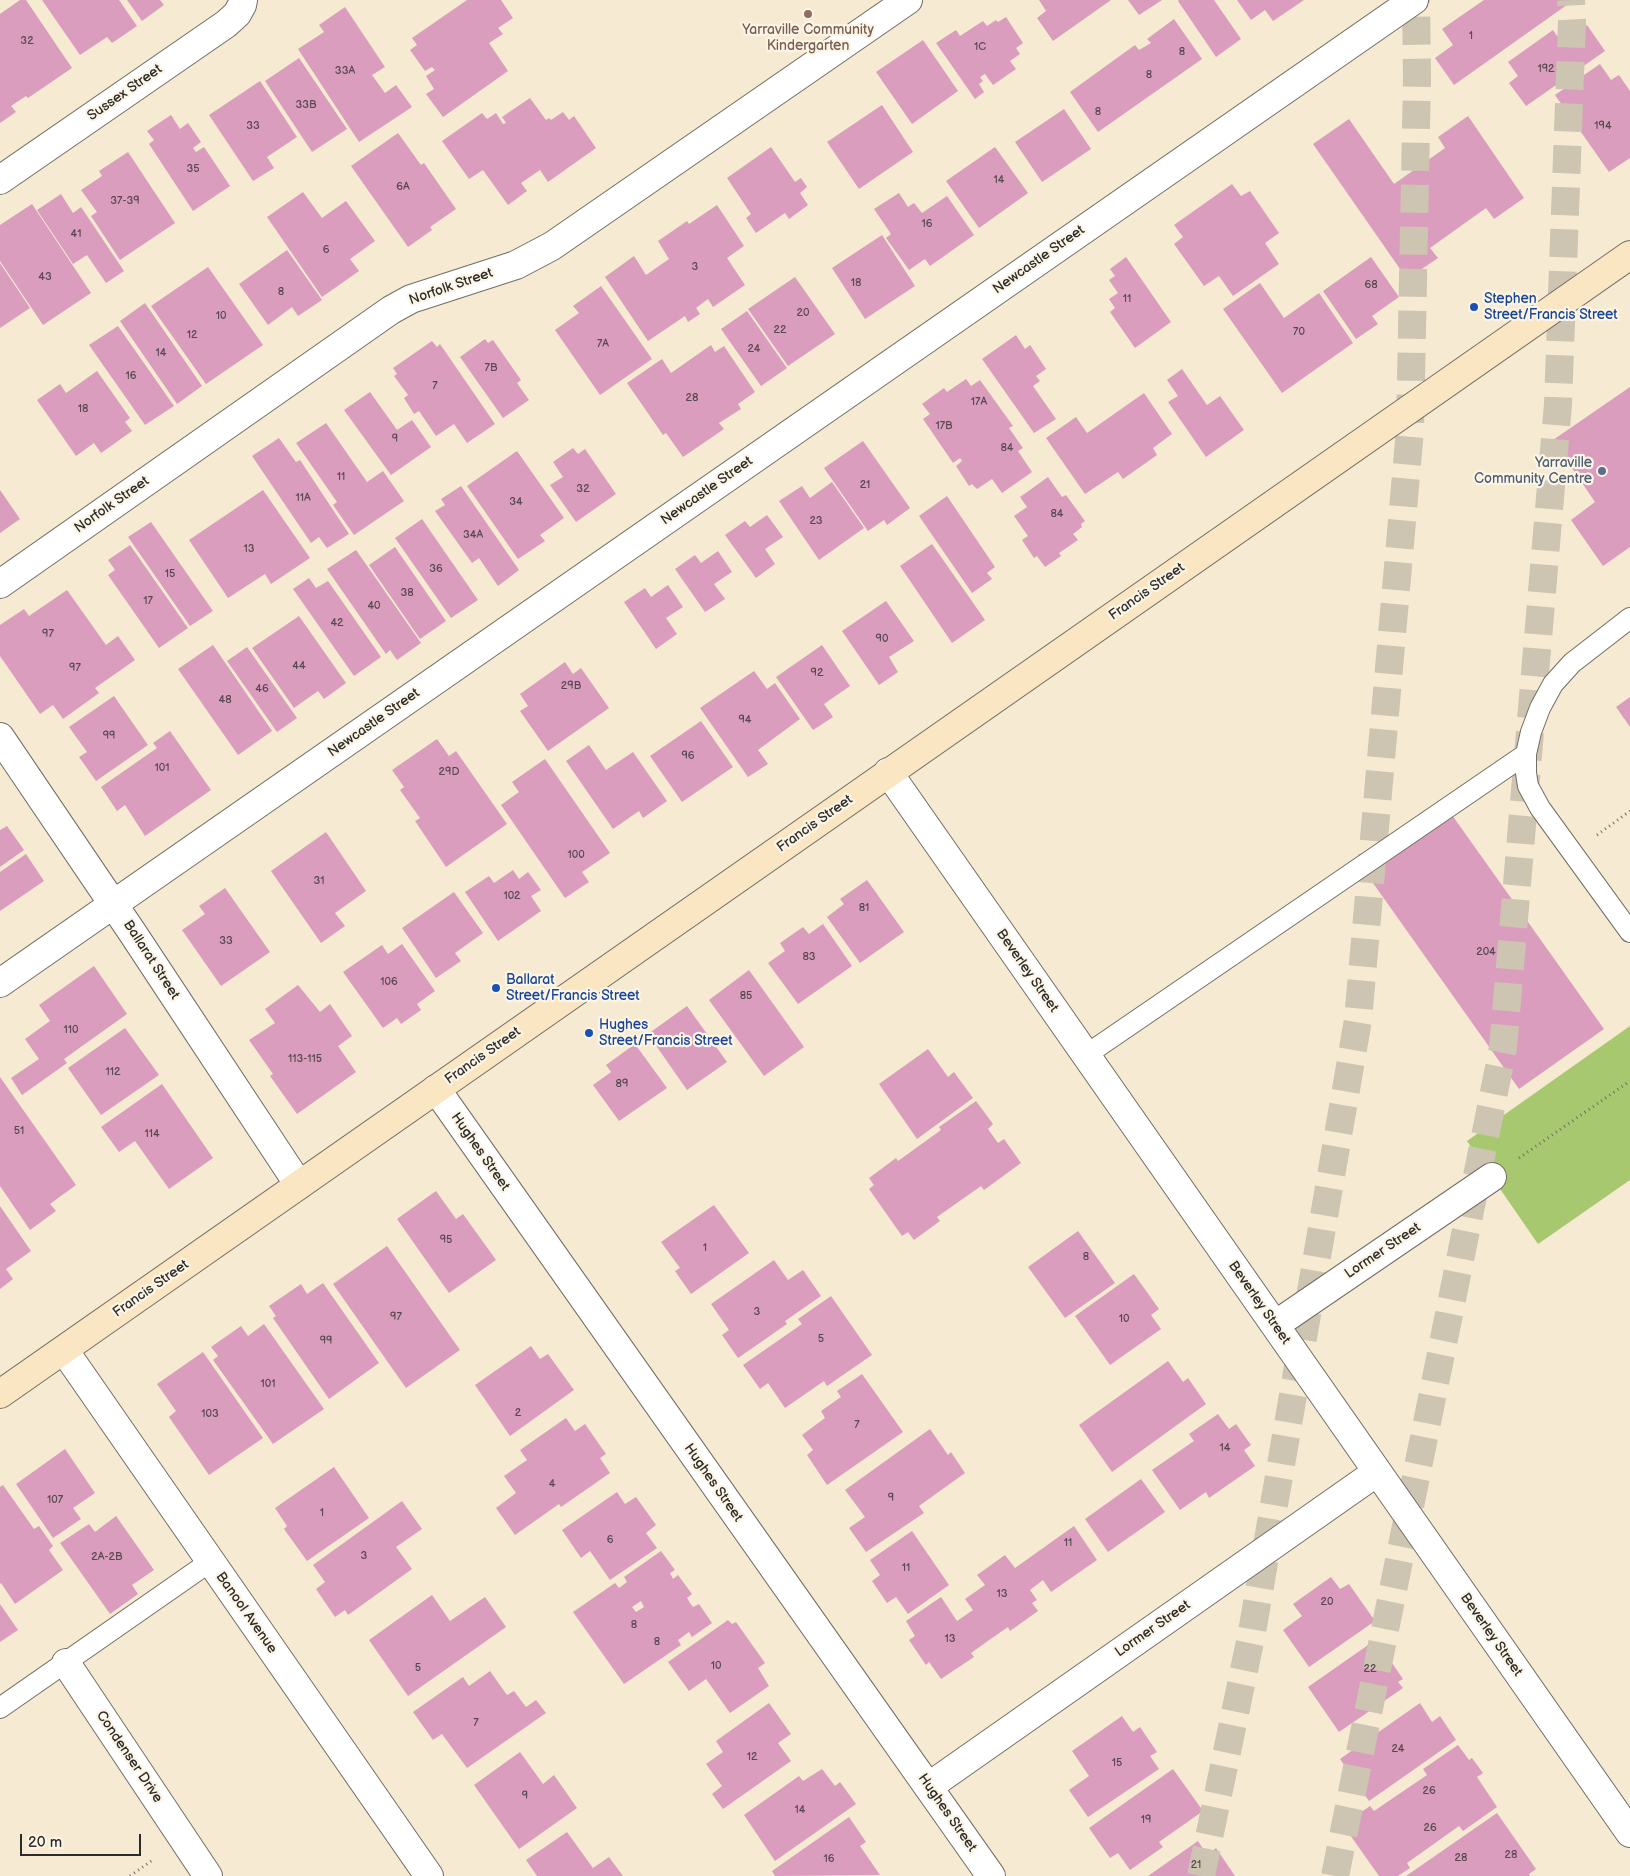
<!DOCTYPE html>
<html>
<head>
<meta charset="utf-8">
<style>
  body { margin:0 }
  #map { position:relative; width:1630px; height:1876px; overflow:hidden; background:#f6ead2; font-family:"Balsamiq Sans",sans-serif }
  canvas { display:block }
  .scale { position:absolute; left:20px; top:1834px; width:121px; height:22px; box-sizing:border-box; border:2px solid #2b2b2b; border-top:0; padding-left:6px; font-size:15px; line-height:18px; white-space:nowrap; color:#2b2b2b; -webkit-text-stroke:4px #fcf5e5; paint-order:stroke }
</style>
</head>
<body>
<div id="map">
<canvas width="1630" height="1876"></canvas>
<div class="scale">20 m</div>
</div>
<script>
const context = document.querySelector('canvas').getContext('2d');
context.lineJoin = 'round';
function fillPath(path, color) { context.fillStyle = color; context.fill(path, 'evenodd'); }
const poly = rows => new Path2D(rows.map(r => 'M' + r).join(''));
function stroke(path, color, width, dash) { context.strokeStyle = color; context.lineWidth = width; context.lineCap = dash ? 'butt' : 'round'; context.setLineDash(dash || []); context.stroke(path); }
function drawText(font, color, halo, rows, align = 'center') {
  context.font = font + ' "Balsamiq Sans",sans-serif'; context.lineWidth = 4.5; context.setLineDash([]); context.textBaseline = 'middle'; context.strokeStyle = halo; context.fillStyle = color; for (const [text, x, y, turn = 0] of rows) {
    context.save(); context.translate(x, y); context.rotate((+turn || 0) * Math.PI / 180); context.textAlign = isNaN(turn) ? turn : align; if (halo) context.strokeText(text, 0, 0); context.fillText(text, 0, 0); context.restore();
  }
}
const green = poly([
  [1630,1026,1630,1180,1538,1244,1467,1141]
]);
const building = poly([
  [20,0,26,0,72,68,28,98,26,96,11,106,16,112,0,123,0,14],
  [42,0,119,0,137,26,112,43,107,37,80,55],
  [127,0,160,0,164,5,142,21],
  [467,0,501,0,513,18,498,28,503,34,489,43,508,71,443,117,426,94,434,89,426,76,435,70,432,67,425,71,410,50,417,45,412,38],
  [1039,0,1111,0,1053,41,1037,18,1046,11],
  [1128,0,1162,0,1139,15],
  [1179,0,1214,0,1241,39,1216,57,1178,1],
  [1237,0,1304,0,1273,21,1265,10,1251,20],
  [1484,0,1570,0,1571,2,1454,85,1435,58,1453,45,1442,29],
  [345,7,385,67,372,75,385,93,396,85,412,107,359,142,298,49,324,32,319,25],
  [1006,17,1023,43,1016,48,1020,54,1010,61,1016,69,993,85,985,74,980,77,983,81,979,84,984,92,975,99,936,43,956,30,960,36,983,21,987,26,996,20,998,22],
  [1174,19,1202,59,1098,132,1070,92,1135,45,1139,50,1151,43,1147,39],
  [1587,25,1605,51,1526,106,1509,83,1518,76,1508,62,1553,30,1557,36,1563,31,1568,38],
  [923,40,958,91,912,124,876,72],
  [299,58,347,129,312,152,265,81],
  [1600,64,1611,80,1619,75,1630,91,1630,158,1609,172,1555,95],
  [260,81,297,137,267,157,274,168,253,181,209,115],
  [530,98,546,120,549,118,551,120,563,112,569,120,574,116,596,148,548,182,540,170,521,183,527,191,508,205,483,170,469,179,442,141,482,113,487,119,496,113,503,124,506,123,502,117],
  [882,105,913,152,859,189,827,142],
  [1064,109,1091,149,1042,182,1015,142],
  [171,115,180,129,188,123,201,142,193,148,196,152,204,147,230,186,193,211,149,144,154,140,147,131],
  [1468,116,1524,198,1494,219,1486,208,1430,248,1438,258,1407,279,1313,144,1349,119,1394,184,1445,148,1438,137],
  [398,133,421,165,424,163,456,209,430,227,432,230,408,247,351,166],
  [771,147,795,182,801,178,807,187,800,193,808,205,789,219,785,213,756,233,746,218,751,214,727,178],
  [995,147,1028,193,979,228,946,181],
  [128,152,175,223,120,260,91,216,97,212,81,190,102,176,99,171],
  [1232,184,1241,196,1250,191,1279,233,1265,243,1279,264,1233,296,1219,276,1204,286,1174,244,1183,237,1174,225],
  [303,192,322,218,346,201,375,241,350,259,359,271,322,297,267,217],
  [899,193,908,207,914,203,922,213,947,196,974,235,930,266,925,259,909,270,886,238,891,234,874,209],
  [61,194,73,213,81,207,124,271,106,283,87,255,73,264,37,210],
  [32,204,91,293,43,325,0,261,0,225],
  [717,205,744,246,727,258,745,285,713,307,708,299,696,308,700,314,688,322,685,316,648,341,605,277,634,256,646,275,669,259,658,241,687,221,689,224],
  [882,235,915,286,865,319,832,268],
  [287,250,322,300,298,316,292,307,268,325,239,284],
  [1126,257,1171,322,1135,348,1110,312,1115,308,1109,299,1118,293,1109,280,1115,276,1110,269],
  [1371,257,1399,297,1372,316,1378,324,1356,339,1323,291],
  [0,263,30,308,0,328],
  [208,267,263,345,206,384,151,306],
  [795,277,835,334,788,366,748,309],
  [1260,283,1284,318,1319,293,1353,343,1282,393,1223,309],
  [601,286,652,359,600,395,555,330,579,313,573,306],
  [145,303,202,386,177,404,120,321],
  [747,311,787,368,761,386,721,329],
  [118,326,174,406,145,425,89,345],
  [1016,335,1025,349,1030,345,1046,369,1036,376,1040,381,1033,386,1056,419,1034,433,982,359],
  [485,339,488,343,493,340,521,380,517,383,529,400,503,418,460,357],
  [432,341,437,347,440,344,495,424,467,443,454,424,436,436,419,411,414,414,404,398,408,395,394,376,397,374,393,368],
  [711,345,715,352,724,346,755,392,738,404,741,409,719,423,724,429,683,457,666,433,663,435,627,383,662,359,671,373],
  [1182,369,1207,405,1220,396,1244,430,1206,457,1168,402,1178,396,1167,380],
  [97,371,130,418,125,422,132,431,101,453,94,443,76,456,37,400,60,384,66,393],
  [966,379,971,386,980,380,1013,426,1009,428,1023,448,1018,451,1032,472,1002,493,992,479,977,489,972,484,969,486,956,466,962,461,960,458,953,463,923,419,930,414,922,404,944,388,947,392],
  [1630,387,1630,547,1603,566,1571,520,1595,502,1553,440],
  [370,392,397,430,412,420,431,447,391,475,344,410],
  [1144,393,1172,434,1153,448,1157,455,1123,479,1118,472,1085,494,1046,438,1076,417,1087,433],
  [326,423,367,482,383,471,404,501,354,535,333,505,337,502,296,443],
  [279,438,296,462,300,460,349,534,327,548,319,537,311,543,252,456],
  [863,441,910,508,887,525,884,520,868,531,824,468],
  [573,448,578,454,585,449,616,494,576,522,550,485,563,477,553,462],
  [517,451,564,518,540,535,545,541,518,559,467,486],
  [1048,477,1062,497,1066,495,1085,521,1081,524,1082,527,1073,534,1078,540,1059,553,1061,556,1045,567,1037,556,1034,558,1022,540,1028,536,1014,516,1027,507,1020,497],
  [832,482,864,528,819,560,779,501,802,486,810,498],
  [461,486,519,570,498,586,479,558,472,563,435,511,445,505,441,499],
  [0,490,20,519,0,533],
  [263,490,310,558,271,584,265,574,228,598,189,540],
  [947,496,995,567,987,573,992,579,972,593,919,516],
  [767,515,783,537,765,549,775,564,756,578,725,535,745,521,750,527],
  [422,519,478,600,451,618,395,538],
  [151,522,213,611,190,626,128,537],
  [932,544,985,620,952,643,900,566],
  [130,545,188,628,159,648,108,575,115,570,108,560],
  [395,547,446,621,420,639,369,565],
  [356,550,421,643,397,660,390,650,386,654,327,569],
  [718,551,732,572,714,584,725,599,705,612,675,569,695,555,701,563],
  [309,578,316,588,328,581,381,657,354,676,293,589],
  [668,585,683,607,666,618,677,634,656,649,624,602,645,588,651,597],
  [67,590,106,645,118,636,135,660,95,688,99,693,63,719,53,705,40,714,0,656,0,625,24,609,29,616],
  [886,601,914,641,889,657,898,672,879,685,842,631],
  [299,616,346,683,324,699,318,691,294,708,252,648],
  [213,645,272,731,238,755,178,669],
  [822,645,850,686,824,704,833,717,813,730,776,677],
  [247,647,297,718,277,732,227,661],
  [565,662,573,674,581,668,609,708,548,751,520,711,528,706,520,694],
  [754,671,767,689,775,683,800,719,758,750,768,764,748,777,700,708],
  [114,696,148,745,96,781,79,757,87,752,69,727],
  [1630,697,1630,727,1616,707],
  [701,721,733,767,682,802,650,756],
  [170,731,211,790,145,836,125,805,117,811,101,787,157,748,153,743],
  [437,739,449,756,456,751,507,824,446,867,415,821,420,818,400,790,404,787,392,770],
  [589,745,606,770,633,752,667,801,643,818,639,811,613,829,566,761],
  [545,759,610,853,582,872,589,882,565,898,501,805,519,792,512,782],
  [1452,815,1604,1029,1519,1089,1368,876],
  [7,826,24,850,0,867,0,830],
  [326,832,366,891,335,913,345,926,321,943,271,871],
  [26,854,44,881,0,911,0,872],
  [513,870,519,879,528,872,541,890,531,896,541,911,498,941,465,892,489,876,494,883],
  [867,880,904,932,860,963,827,917,844,904,840,899],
  [225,888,270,952,221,986,182,930,205,914,199,906],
  [454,892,483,933,455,953,461,961,436,978,402,928],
  [823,924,852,966,798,1004,768,963,785,951,780,943,803,927,809,934],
  [402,944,435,991,417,1004,421,1010,401,1024,397,1018,383,1028,343,972,382,945,388,954],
  [94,966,127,1014,64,1059,67,1063,22,1095,11,1078,39,1059,25,1039,50,1021,39,1005],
  [749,970,804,1047,764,1076,709,1000],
  [298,985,320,1012,330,1004,352,1036,338,1046,356,1072,297,1114,270,1076,273,1074,249,1040,275,1023,265,1009],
  [687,1006,727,1062,687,1090,648,1034],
  [125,1028,159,1075,101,1115,68,1068],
  [635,1044,667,1088,619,1121,593,1085,611,1072,606,1065],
  [928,1049,948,1077,954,1072,973,1098,917,1139,879,1084],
  [0,1077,76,1185,50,1204,56,1211,30,1230,0,1186],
  [162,1084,213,1158,169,1189,135,1141,119,1152,101,1127],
  [976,1101,993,1124,988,1129,998,1143,1004,1139,1021,1163,984,1190,981,1186,937,1217,940,1221,914,1240,908,1232,902,1236,869,1189,874,1185,869,1178,896,1158,898,1161,941,1130,939,1127],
  [436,1191,456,1219,463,1214,496,1260,449,1293,397,1219],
  [714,1205,749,1253,691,1294,675,1271,680,1268,661,1242],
  [0,1206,31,1251,6,1269,13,1279,0,1289],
  [1078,1231,1115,1283,1065,1318,1028,1267],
  [387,1246,460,1350,406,1388,333,1284],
  [774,1260,788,1280,803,1270,821,1296,785,1321,787,1324,738,1358,722,1335,729,1330,711,1304],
  [1134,1274,1159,1309,1151,1315,1161,1329,1110,1365,1075,1316],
  [323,1283,379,1363,329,1399,273,1318,276,1316,269,1306,301,1284,307,1294],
  [831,1296,872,1355,827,1386,824,1381,785,1408,768,1383,760,1389,743,1365,802,1324,798,1319],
  [264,1324,324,1409,273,1444,213,1360,218,1356,211,1347,241,1326,248,1336],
  [531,1346,540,1359,548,1354,574,1390,510,1436,475,1385],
  [203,1352,263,1438,209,1475,169,1417,176,1411,157,1384],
  [1168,1361,1183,1382,1188,1378,1206,1404,1112,1472,1079,1425],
  [862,1374,903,1432,827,1485,807,1455,813,1450,802,1435,825,1418,821,1411,841,1397,837,1391],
  [1218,1414,1229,1429,1236,1424,1251,1445,1244,1450,1255,1466,1209,1498,1206,1492,1180,1510,1152,1470,1194,1441,1189,1434],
  [566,1418,575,1431,585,1424,606,1454,600,1458,610,1473,561,1507,559,1504,515,1535,496,1508,516,1493,504,1476,527,1460,520,1450],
  [930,1429,948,1455,951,1452,965,1473,919,1506,924,1513,866,1552,849,1528,865,1517,845,1490],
  [65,1449,95,1493,73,1508,81,1519,53,1538,16,1484],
  [334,1467,369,1518,307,1561,284,1529,287,1526,275,1508],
  [1141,1479,1165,1512,1108,1552,1085,1519],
  [3,1485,34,1529,39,1526,53,1546,49,1550,63,1570,15,1604,1,1583,0,1584,0,1487],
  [617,1492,625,1504,636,1497,656,1525,646,1533,657,1548,610,1580,590,1551,581,1558,562,1530],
  [402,1501,422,1529,396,1547,412,1569,348,1615,345,1610,335,1617,316,1589,325,1582,313,1565],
  [116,1516,154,1570,132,1585,138,1594,110,1614,60,1543,89,1524,95,1532],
  [1074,1526,1097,1560,1051,1592,1043,1580,1030,1590,1037,1600,1032,1603,1038,1611,1010,1631,1008,1627,992,1638,971,1653,974,1657,941,1679,929,1662,926,1665,909,1640,915,1636,906,1621,941,1597,957,1621,973,1610,965,1599,985,1585,977,1575,1005,1555,1015,1568],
  [912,1531,949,1585,908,1614,896,1597,887,1603,872,1581,880,1575,870,1560],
  [661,1551,675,1570,670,1573,673,1579,678,1575,692,1594,687,1598,690,1603,693,1607,699,1604,712,1623,692,1637,689,1632,678,1640,681,1645,624,1684,573,1612,615,1583,619,1588,627,1582,624,1577],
  [641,1601,644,1607,636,1612,632,1607],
  [1331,1577,1340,1589,1349,1584,1375,1621,1309,1667,1283,1630,1302,1616,1293,1604],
  [432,1595,450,1621,485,1597,506,1627,408,1696,369,1640],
  [0,1604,18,1630,0,1642],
  [728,1620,732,1624,736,1622,765,1663,758,1668,769,1686,730,1713,706,1679,689,1691,668,1662],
  [1371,1643,1374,1647,1379,1644,1403,1679,1398,1682,1403,1688,1339,1732,1308,1687],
  [490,1671,507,1695,514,1691,526,1707,536,1700,546,1713,467,1768,442,1734,433,1740,413,1712,463,1677,469,1686],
  [769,1703,791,1734,778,1743,791,1761,723,1809,712,1794,722,1786,706,1764,723,1752,716,1741],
  [1420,1703,1432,1722,1440,1716,1456,1740,1369,1801,1340,1759],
  [1122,1716,1133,1732,1140,1727,1157,1752,1150,1756,1159,1769,1088,1817,1069,1790,1089,1776,1072,1751],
  [1458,1745,1469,1760,1472,1758,1483,1773,1477,1777,1497,1807,1463,1831,1459,1826,1407,1863,1410,1868,1398,1876,1379,1876,1343,1825,1370,1806,1374,1811,1427,1775,1423,1769],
  [520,1752,543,1784,554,1775,577,1808,519,1849,474,1785],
  [822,1769,835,1786,840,1782,856,1804,775,1861,744,1815,799,1776,803,1781],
  [1173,1769,1203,1811,1159,1842,1163,1847,1130,1870,1118,1853,1110,1858,1089,1828],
  [1497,1813,1536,1869,1529,1874,1530,1876,1406,1876],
  [849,1817,866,1842,860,1846,880,1875,775,1876,772,1871],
  [567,1832,593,1868,609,1857,623,1876,537,1876,526,1860],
  [1198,1841,1207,1855,1216,1848,1235,1876,1148,1876]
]);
const highwayTunnel = poly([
  [1201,1876,1252,1632,1358,1020,1410,430,1417,78,1416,0],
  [1335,1876,1503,1048,1558,404,1572,21,1571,0]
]);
const path = poly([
  [1597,835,1630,811],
  [1519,1158,1630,1081],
  [130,1876,154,1859]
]);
const lane = poly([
  [1630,618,1572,663,1553,684,1540,708,1531,732,1526,754,1526,773,1528,786,1540,808,1630,932],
  [1086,1055,1526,754],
  [0,1708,211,1561]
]);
const street = poly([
  [0,180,226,24,237,14,242,5,243,0],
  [0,584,391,310,411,299,516,265,552,246,908,0],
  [0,737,132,932,299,1185],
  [888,772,1630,1833],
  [0,983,1414,0],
  [436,1089,991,1876],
  [1275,1325,1492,1177],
  [64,1350,429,1876],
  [66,1663,208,1876],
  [928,1787,1377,1472]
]);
const secondary = poly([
  [0,1394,1630,255]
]);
const markers = [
  [808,14,5,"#8d6e63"],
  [1474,307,5,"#1a4fb4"],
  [1602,471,5,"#5c6f8a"],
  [496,988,5,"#1a4fb4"],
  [589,1033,5,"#1a4fb4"]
];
const numberNames = [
  ["1",1471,36],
  ["32",27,41],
  ["1C",980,47],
  ["8",1182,52],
  ["192",1546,69],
  ["33A",345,71],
  ["8",1149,75],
  ["33B",306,105],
  ["8",1098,112],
  ["33",253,126],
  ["194",1603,126],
  ["35",193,169],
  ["14",999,180],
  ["6A",403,187],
  ["37-39",125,201],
  ["16",927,224],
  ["41",76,234],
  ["6",326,250],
  ["3",695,267],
  ["43",45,277],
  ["18",856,283],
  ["68",1371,285],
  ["8",281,292],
  ["11",1127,299],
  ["20",803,313],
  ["10",221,316],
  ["22",780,330],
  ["70",1299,332],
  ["12",192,335],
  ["7A",603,344],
  ["24",754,349],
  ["14",161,353],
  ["7B",491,368],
  ["16",131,376],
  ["7",435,386],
  ["28",692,398],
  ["17A",979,402],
  ["18",83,409],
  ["17B",944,426],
  ["9",395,439],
  ["84",1007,448],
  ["11",341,477],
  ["21",865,485],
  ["32",583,489],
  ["11A",303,498],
  ["34",516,502],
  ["84",1057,514],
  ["23",816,521],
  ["34A",473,535],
  ["13",249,549],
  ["36",436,569],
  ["15",170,574],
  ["38",407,593],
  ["17",148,601],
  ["40",374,606],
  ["42",337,623],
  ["97",48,634],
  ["90",882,639],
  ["44",299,666],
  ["97",75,668],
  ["92",817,673],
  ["29B",571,686],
  ["46",262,689],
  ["48",225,700],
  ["94",745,720],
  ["99",109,736],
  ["96",688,756],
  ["101",162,768],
  ["29D",449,772],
  ["100",576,855],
  ["31",319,881],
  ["102",512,896],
  ["81",864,908],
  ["33",226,941],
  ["204",1486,952],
  ["83",809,957],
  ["106",389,982],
  ["85",746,996],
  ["110",71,1030],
  ["113-115",305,1059],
  ["112",113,1072],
  ["89",622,1084],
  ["51",19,1131],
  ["114",152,1134],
  ["95",446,1240],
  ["1",705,1248],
  ["8",1086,1257],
  ["3",757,1312],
  ["97",396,1317],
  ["10",1124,1319],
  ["5",821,1339],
  ["99",326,1341],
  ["101",268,1384],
  ["2",518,1413],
  ["103",210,1414],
  ["7",857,1425],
  ["14",1225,1448],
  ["4",552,1484],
  ["9",891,1498],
  ["107",55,1500],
  ["1",322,1513],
  ["6",610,1540],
  ["11",1068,1543],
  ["3",364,1556],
  ["2A-2B",107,1557],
  ["11",906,1568],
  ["13",1002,1594],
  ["20",1327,1602],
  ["8",634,1625],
  ["13",950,1639],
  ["8",657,1642],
  ["10",716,1666],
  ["5",418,1668],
  ["22",1370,1669],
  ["7",476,1723],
  ["24",1398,1749],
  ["12",752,1757],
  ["15",1117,1763],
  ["26",1429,1791],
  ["9",525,1796],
  ["14",800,1810],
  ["19",1146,1820],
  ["26",1430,1828],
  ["28",1511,1855],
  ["28",1461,1858],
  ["16",829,1859],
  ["21",1196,1865]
];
const educationNames = [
  ["Yarraville Community",808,30],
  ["Kindergarten",808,46]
];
const streetNames = [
  ["Sussex Street",125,93,-35],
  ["Newcastle Street",1039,260,-35],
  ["Norfolk Street",451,287,-19],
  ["Newcastle Street",707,491,-35],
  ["Norfolk Street",112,505,-35],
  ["Francis Street",1147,592,-35],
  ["Newcastle Street",374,723,-35],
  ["Francis Street",815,824,-35],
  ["Ballarat Street",151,960,57],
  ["Beverley Street",1027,971,55],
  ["Francis Street",483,1056,-35],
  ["Hughes Street",480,1152,55],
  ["Lormer Street",1383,1251,-34],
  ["Francis Street",151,1289,-35],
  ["Beverley Street",1259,1303,55],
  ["Hughes Street",713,1483,55],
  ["Banool Avenue",246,1613,55],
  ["Lormer Street",1153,1629,-35],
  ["Beverley Street",1491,1635,55],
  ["Condenser Drive",129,1757,56],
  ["Hughes Street",947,1813,55]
];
const transitNames = [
  ["Stephen",1484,299],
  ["Street/Francis Street",1484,315],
  ["Ballarat",506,980],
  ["Street/Francis Street",506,996],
  ["Hughes",599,1025],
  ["Street/Francis Street",599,1041]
];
const serviceNames = [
  ["Yarraville",1592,463],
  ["Community Centre",1592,479]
];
fillPath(green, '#a8c870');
fillPath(building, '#da9dbd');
stroke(highwayTunnel, '#cdc4b1', 28, [28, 14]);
stroke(lane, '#726e65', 22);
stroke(street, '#726e65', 30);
stroke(secondary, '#726e65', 30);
stroke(path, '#726e65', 3, [1, 4]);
stroke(lane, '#fff', 20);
stroke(street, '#fff', 28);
stroke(secondary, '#fbe6c3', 28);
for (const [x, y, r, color] of markers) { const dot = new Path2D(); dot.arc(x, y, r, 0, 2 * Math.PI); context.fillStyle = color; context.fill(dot); stroke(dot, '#fcf5e5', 2); }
drawText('11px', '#574850', null, numberNames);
drawText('14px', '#785e54', '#fcf5e5', educationNames);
drawText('14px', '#2b2b2b', '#fcf5e5', streetNames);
drawText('14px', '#164399', '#fcf5e5', transitNames, 'left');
drawText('14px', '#4e5e75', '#fcf5e5', serviceNames, 'right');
</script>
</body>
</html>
